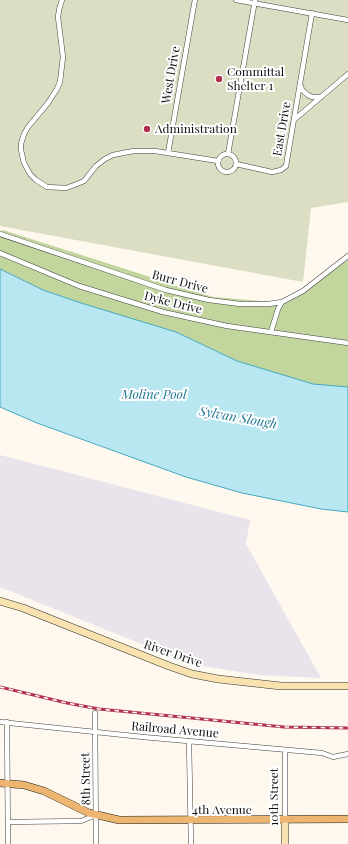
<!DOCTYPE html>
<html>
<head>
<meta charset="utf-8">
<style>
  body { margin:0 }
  canvas { display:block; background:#fef8ef }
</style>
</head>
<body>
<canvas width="348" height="844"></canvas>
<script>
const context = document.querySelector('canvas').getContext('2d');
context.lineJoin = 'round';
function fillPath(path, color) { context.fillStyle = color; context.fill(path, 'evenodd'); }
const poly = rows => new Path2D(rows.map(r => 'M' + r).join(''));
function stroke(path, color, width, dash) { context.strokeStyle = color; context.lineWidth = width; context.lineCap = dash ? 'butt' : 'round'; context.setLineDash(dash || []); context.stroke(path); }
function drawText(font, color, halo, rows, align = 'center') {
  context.font = font + ' "Playfair Display",serif'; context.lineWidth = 4; context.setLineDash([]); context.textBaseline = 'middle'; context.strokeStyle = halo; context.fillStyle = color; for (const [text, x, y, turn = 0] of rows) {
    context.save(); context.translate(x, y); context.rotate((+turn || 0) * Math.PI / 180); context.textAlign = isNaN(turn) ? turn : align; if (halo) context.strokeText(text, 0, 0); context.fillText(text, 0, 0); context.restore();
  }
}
const industrial = poly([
  [0,455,250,520,246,544,321,678,258,675,191,664,0,587]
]);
const forest = poly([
  [3,230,213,297,285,303,348,260,348,387,313,384,237,361,176,332,81,303,43,290,0,269,0,232]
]);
const cemetery = poly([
  [0,0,348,0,348,202,311,208,303,282,0,226]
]);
const water = poly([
  [0,269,43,290,81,303,176,332,237,361,313,384,348,387,348,512,321,509,242,493,186,477,37,423,0,407,0,269]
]);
const street = poly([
  [62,0,59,10,58,17,63,57,60,82,57,89,48,103,28,127,24,134,21,144,21,150,24,163,30,174,36,180,47,187,66,188,77,184,84,181,96,166,105,159,113,155,123,153,134,151,155,151,218,161],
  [236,0,348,20],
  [301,86,302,90,308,95,312,97,321,97],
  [295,119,348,74],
  [168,153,194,5,195,0],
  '218 163a9 9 0 1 1 18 0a9 9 0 1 1-18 0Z',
  [228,154,255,0],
  [236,164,272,172,281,170,286,166,312,13],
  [0,234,166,290,209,300,240,304,268,304,282,302,303,291,348,256],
  [0,253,79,286,163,312,227,326,348,343],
  [271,332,278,309,282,302],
  [95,713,96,844],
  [0,722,143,737,322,753,333,757,348,754],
  [7,722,8,844],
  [189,741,191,844],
  [285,750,285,820],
  [8,822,81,821,96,815]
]);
const secondary = poly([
  [0,601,23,608,169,666,192,674,218,679,281,686,348,686],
  [285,820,285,844]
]);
const primary = poly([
  [0,783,24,785,44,791,89,813,119,820,348,819]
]);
const rail = poly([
  [0,687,67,703,99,709,284,727,348,728]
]);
const markers = [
  [219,79,4,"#b23150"],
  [147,129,4,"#b23150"]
];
const poiNames = [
  ["Committal",227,72],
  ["Shelter 1",227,86],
  ["Administration",155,129]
];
const streetNames = [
  ["West Drive",171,75,-80],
  ["East Drive",282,129,-80],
  ["Burr Drive",180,282,15],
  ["Dyke Drive",173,303,14],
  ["River Drive",173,654,19],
  ["Railroad Avenue",175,730,5],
  ["8th Street",86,779,-91],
  ["10th Street",274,797,-90],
  ["4th Avenue",222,810]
];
const waterNames = [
  ["Moline Pool",154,395],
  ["Sylvan Slough",238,418,10]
];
fillPath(industrial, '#e9e3ec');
fillPath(forest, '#c1d59c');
fillPath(cemetery, '#dbdec2');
fillPath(water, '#b8e7f1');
stroke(water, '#45a9c2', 1);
stroke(street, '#414141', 5.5);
stroke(secondary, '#303030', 8);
stroke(primary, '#1f1f1f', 8);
stroke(street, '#fff', 4.5);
stroke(secondary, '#f8e2b0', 7);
stroke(primary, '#edb670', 7);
stroke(rail, '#b23150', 3);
stroke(rail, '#fff', 1.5, [4.5]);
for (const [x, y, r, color] of markers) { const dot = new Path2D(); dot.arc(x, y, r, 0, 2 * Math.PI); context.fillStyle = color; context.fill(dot); stroke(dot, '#fff', 1.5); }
drawText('12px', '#0e0e0e', '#fff', poiNames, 'left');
drawText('12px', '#0e0e0e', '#fff', streetNames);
drawText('italic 13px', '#217995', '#fff', waterNames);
</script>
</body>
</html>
